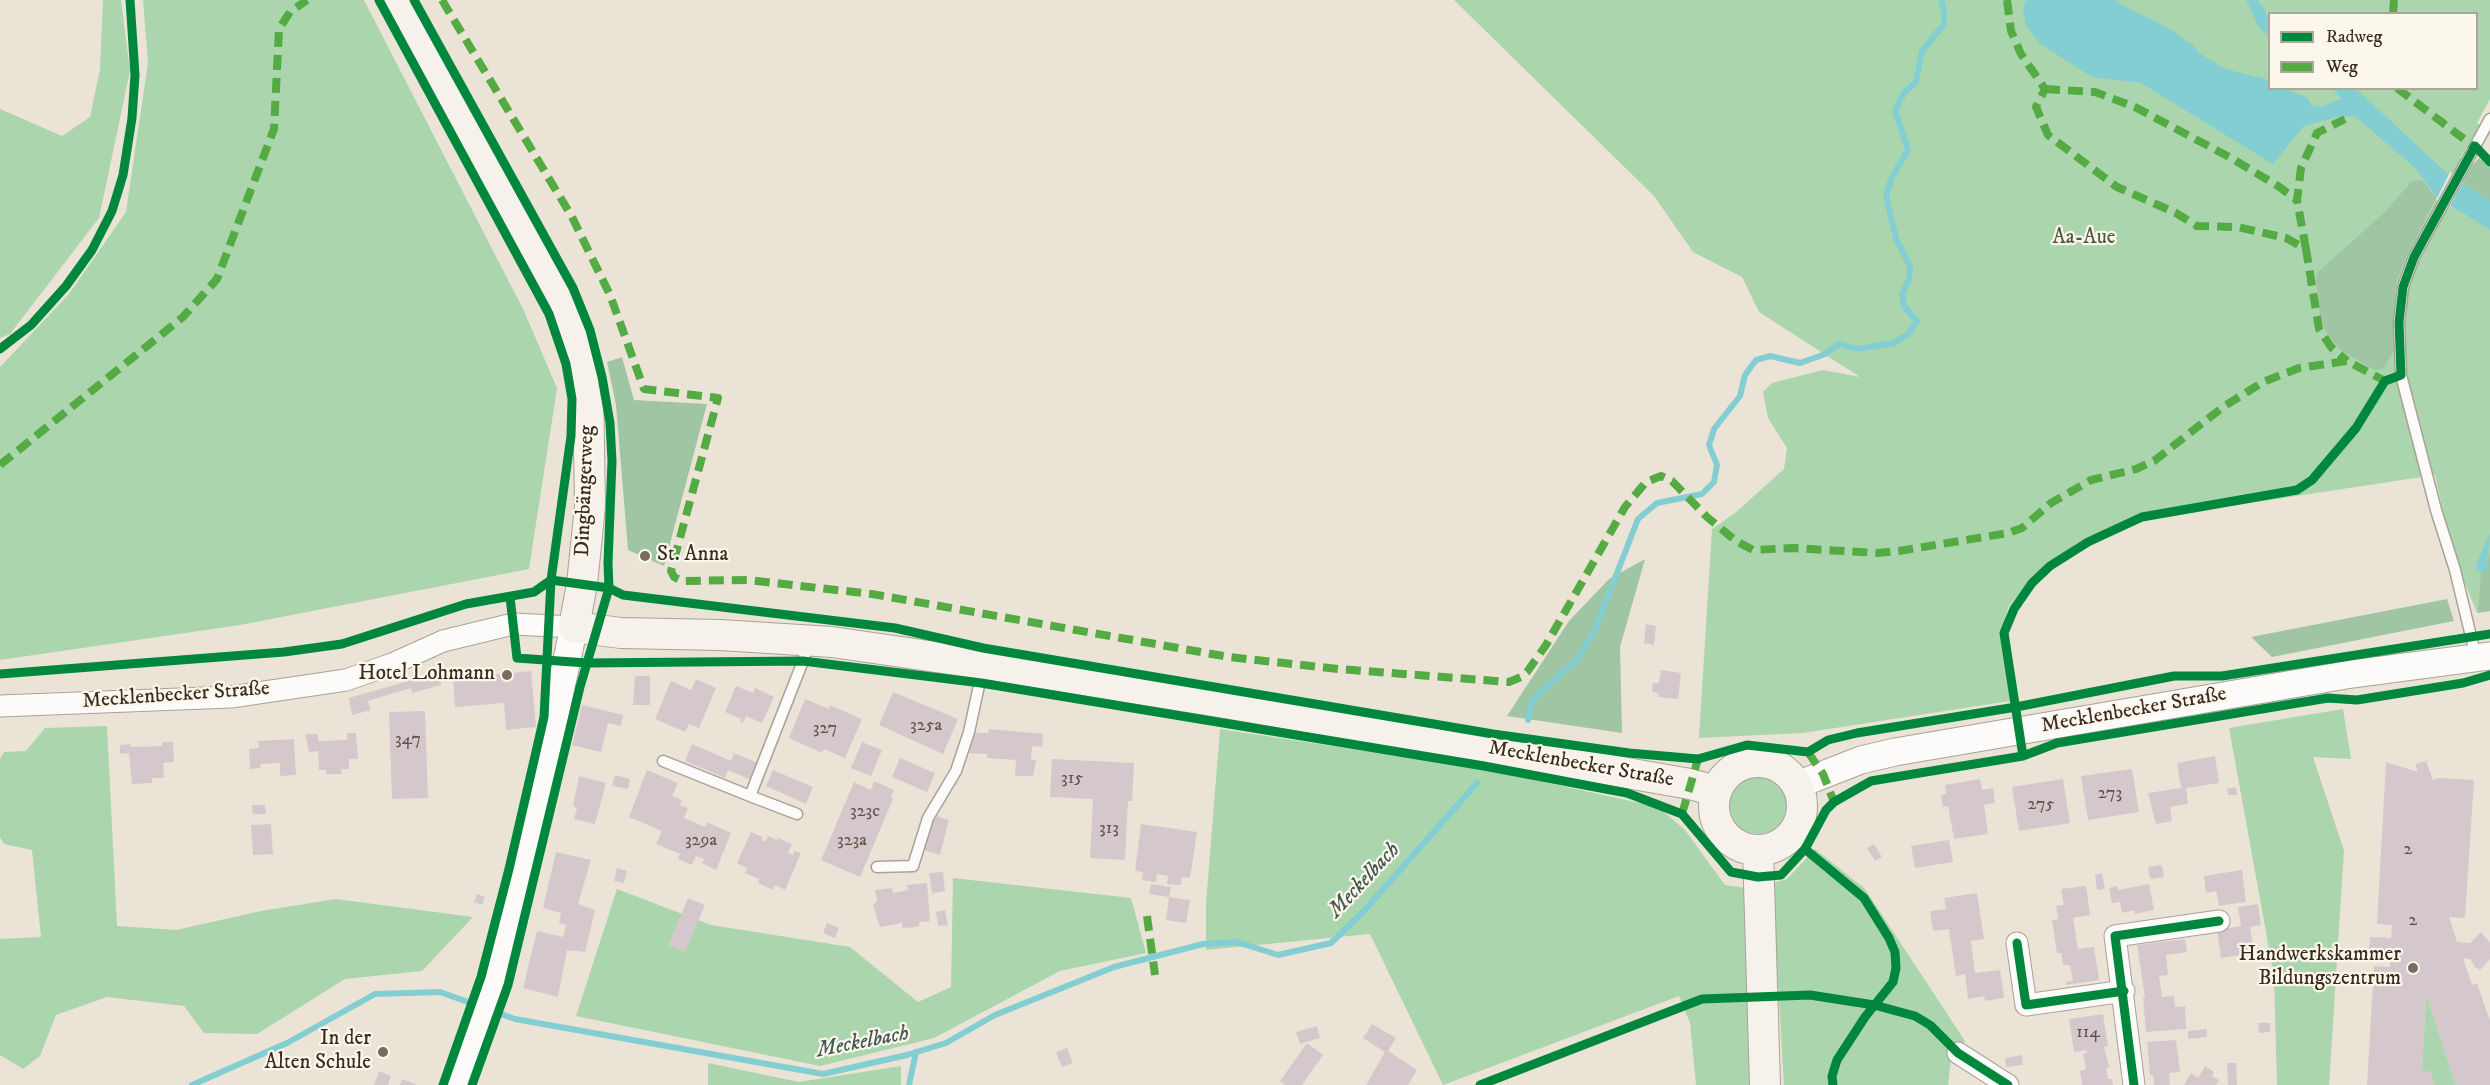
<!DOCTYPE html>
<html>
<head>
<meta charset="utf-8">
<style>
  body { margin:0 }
  #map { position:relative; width:2490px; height:1085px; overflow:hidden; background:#ebe4d6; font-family:"IM FELL DW Pica",serif }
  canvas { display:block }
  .legend { position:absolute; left:2268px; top:12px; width:210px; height:78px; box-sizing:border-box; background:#fbf7ec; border:2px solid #aea59a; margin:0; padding:8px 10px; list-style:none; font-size:18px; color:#3b2a1e }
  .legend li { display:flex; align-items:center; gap:12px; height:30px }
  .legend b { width:30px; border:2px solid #aea59a }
</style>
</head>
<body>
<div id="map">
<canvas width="2490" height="1085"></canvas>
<ul class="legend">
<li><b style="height:8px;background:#00873e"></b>Radweg</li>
<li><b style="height:8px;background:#55ab43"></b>Weg</li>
</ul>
</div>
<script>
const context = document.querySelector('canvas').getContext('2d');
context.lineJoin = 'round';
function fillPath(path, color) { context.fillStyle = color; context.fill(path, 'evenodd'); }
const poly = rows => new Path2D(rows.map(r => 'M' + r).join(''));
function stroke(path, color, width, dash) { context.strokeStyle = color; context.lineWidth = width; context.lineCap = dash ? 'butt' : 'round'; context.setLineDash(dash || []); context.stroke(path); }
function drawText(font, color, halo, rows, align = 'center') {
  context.font = font + ' "IM FELL DW Pica",serif'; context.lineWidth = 4.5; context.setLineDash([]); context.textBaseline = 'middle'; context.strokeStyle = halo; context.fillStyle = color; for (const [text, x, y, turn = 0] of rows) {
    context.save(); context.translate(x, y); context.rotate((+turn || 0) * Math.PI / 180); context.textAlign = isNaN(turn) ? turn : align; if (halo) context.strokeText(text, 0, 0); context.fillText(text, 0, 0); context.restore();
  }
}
const green = poly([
  [103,0,121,0,130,71,99,218,10,334,0,338,0,109,62,136,90,117,100,69],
  [143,0,364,0,524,311,557,388,529,569,240,625,0,660,0,367,69,294,126,212,148,63],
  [1454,0,2490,0,2490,99,2477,123,2480,125,2460,158,2470,165,2484,161,2490,166,2490,611,2477,613,2451,548,2435,475,2131,521,2126,520,2076,544,2032,576,2008,608,2002,633,2010,701,1803,733,1699,738,1712,529,1735,513,1784,469,1787,448,1768,418,1763,392,1772,383,1823,370,1860,377,1759,312,1742,277,1693,252,1654,196],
  [2270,14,2476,14,2476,88,2270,88],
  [2343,709,2351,759,2313,757,2344,851,2329,1085,2277,1085,2274,976,2229,728],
  [107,726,117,926,176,930,261,911,336,899,473,917,422,971,345,979,257,1034,204,1033,184,1006,107,997,56,1015,40,1056,23,1069,0,1055,0,939,41,937,32,850,4,844,0,837,0,759,4,752,26,751,45,728],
  [1220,729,1484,769,1658,807,1685,830,1725,885,1746,888,1756,1085,1696,1085,1690,1023,1679,996,1443,1085,1370,934,1206,950,1206,904],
  '1729 805a29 29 0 1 1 58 0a29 29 0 1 1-58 0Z',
  [1815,849,1865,889,1965,1041,1951,1059,1948,1085,1784,1085,1772,883,1787,879],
  [953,878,1131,898,1146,953,1060,971,934,1038,820,1066,576,1016,617,889,711,925,850,947,918,1002,951,987],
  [2426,994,2456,1085,2434,1085,2430,1071,2422,1071],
  [708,1063,799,1082,901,1066,901,1085,708,1085]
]);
const forest = poly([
  [2479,158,2490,168,2490,201,2463,183,2473,164],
  [2422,180,2436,198,2406,257,2396,283,2393,323,2396,346,2384,368,2375,370,2340,350,2327,333,2320,316,2316,278,2318,272,2385,212,2412,181],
  [622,357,634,400,707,404,664,566,628,550,616,405,607,362],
  [2490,552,2490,611,2478,613,2481,572,2486,571],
  [1645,559,1620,647,1622,733,1507,716,1569,621,1609,579],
  [2447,599,2454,621,2272,657,2251,637]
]);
const water = poly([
  [2026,0,2117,0,2121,4,2170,29,2194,46,2199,53,2226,69,2265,79,2269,81,2270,88,2286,89,2308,98,2311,105,2321,107,2341,99,2333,89,2356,89,2449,175,2490,201,2490,230,2436,196,2414,167,2355,116,2337,117,2304,126,2273,164,2141,83,2092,77,2039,43,2026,26,2023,8],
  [2246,0,2258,0,2263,7,2269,20,2269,37,2259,27],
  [2490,533,2487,568,2486,572,2481,572,2477,570,2476,565]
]);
const pier = poly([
  [2450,172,2464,180,2449,208,2436,200]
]);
const stream = poly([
  [1528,720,1531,702,1579,657,1594,632,1638,519,1657,503,1702,494,1714,482,1717,465,1709,445,1714,429,1740,396,1745,375,1756,360,1770,356,1800,363,1825,354,1839,344,1858,349,1894,343,1909,333,1917,321,1904,306,1902,294,1909,279,1910,267,1896,238,1886,196,1892,177,1908,150,1895,110,1904,93,1916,82,1922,51,1944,24,1944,11,1941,0],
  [492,1011,515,1019,823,1074,907,1055,946,1043,995,1015,1114,967,1203,944,1237,942,1278,955,1331,943,1363,912,1477,783],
  [192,1085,287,1043,375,994,440,992,479,1006],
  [909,1085,916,1052]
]);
const building = poly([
  [1646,624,1656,626,1654,645,1644,643],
  [480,670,486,670,487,675,531,671,536,727,506,730,504,703,455,707,453,678,481,675],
  [1661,670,1681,673,1678,699,1658,697,1658,693,1652,692,1653,683,1659,683],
  [440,672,441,685,412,693,411,688,368,701,371,710,352,715,349,698],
  [635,676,650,676,650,705,633,705],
  [696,679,716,688,699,728,689,724,685,732,655,719,671,681,691,690],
  [736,686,753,693,755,688,774,697,762,723,746,716,743,723,740,722,741,719,725,712],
  [893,692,958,719,943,754,879,725],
  [805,699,829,709,830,705,862,719,845,758,824,749,822,753,789,738],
  [582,705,623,715,621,726,608,723,601,752,572,745],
  [425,711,428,798,392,799,389,712],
  [989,729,1043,734,1042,747,1032,746,1031,760,1036,760,1033,776,1015,776,1016,760,987,758,987,754,968,753,973,733,988,733],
  [347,733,356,733,358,759,349,759,349,769,341,769,342,774,326,774,326,770,319,770,318,751,309,752,305,734,318,734,318,741,347,740],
  [294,739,296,775,280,776,280,763,261,764,260,768,250,769,249,749,259,748,258,741],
  [162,742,173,742,174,762,163,763,164,778,152,778,152,783,132,784,129,753,120,754,120,745,130,744,131,747,162,746],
  [862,742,882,750,871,776,851,768],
  [692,744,731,761,734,753,758,763,751,780,728,770,725,778,685,761],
  [2215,756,2219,783,2186,788,2188,804,2170,807,2172,821,2156,824,2148,793,2181,788,2177,763],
  [900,758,935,773,927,792,892,777],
  [1052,759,1134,763,1132,801,1128,801,1125,860,1090,858,1093,799,1050,797],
  [2426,761,2433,780,2439,778,2474,780,2465,918,2449,917,2457,942,2470,943,2481,932,2490,943,2490,959,2480,970,2475,967,2470,959,2463,958,2472,985,2477,983,2490,1021,2490,1085,2456,1085,2426,994,2422,1071,2430,1071,2434,1085,2367,1085,2374,966,2390,967,2390,954,2369,952,2370,937,2391,938,2392,925,2377,924,2386,762,2418,772,2415,764],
  [2132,769,2139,812,2088,820,2081,776],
  [647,770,678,783,672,796,682,800,680,805,688,808,684,818,705,827,707,822,731,833,716,870,702,863,704,859,696,856,692,865,678,859,680,854,656,844,662,831,629,817],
  [773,770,813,787,806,804,766,786],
  [615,775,630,779,628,789,612,786],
  [579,776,606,783,595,824,574,819,577,808,573,806],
  [1980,779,1982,790,1993,788,1995,803,1984,805,1988,834,1954,839,1948,806,1943,807,1941,795,1946,794,1945,785],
  [2063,779,2070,823,2019,831,2012,787],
  [874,781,894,790,891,798,893,799,860,877,821,860,854,782,871,790],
  [2236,787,2237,795,2228,795,2227,789],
  [252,805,265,805,266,814,253,814],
  [932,815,949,820,940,855,923,850],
  [271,824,273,854,253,855,251,825],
  [1141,824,1197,832,1190,878,1182,877,1181,885,1167,884,1168,876,1157,874,1156,882,1142,880,1143,872,1135,871],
  [751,832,763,837,762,840,765,842,768,836,777,840,778,838,792,844,788,853,793,855,794,851,801,853,785,890,775,885,773,890,758,883,759,879,745,873,747,868,737,863],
  [1949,840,1953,862,1915,868,1911,846],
  [1874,844,1882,857,1875,861,1867,848],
  [556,852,591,860,578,904,595,910,585,952,567,950,558,997,523,988,537,931,563,937,566,925,559,923,561,913,543,908],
  [2162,865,2164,877,2150,879,2148,867],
  [617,868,627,871,624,883,614,881],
  [2242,870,2246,902,2219,906,2216,891,2206,893,2204,876],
  [943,872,945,891,932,893,929,873],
  [2102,873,2105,889,2097,890,2095,875],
  [927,883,930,921,920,922,918,927,902,928,902,923,880,927,873,905,877,901,875,890,892,888,893,893,908,890,907,885],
  [1151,884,1171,887,1169,897,1149,894],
  [2149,884,2154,910,2135,914,2134,910,2122,913,2120,902,2112,903,2109,888,2117,886,2118,890],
  [2086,886,2090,915,2073,918,2078,949,2094,947,2099,980,2066,985,2066,982,2073,981,2070,965,2063,965,2061,953,2057,953,2052,920,2058,919,2056,906,2064,905,2061,889],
  [1977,893,1984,939,1971,941,1975,973,2000,970,2004,998,1985,1001,1984,996,1968,999,1965,974,1956,976,1949,929,1933,931,1930,911,1946,909,1944,898],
  [477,894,485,897,482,905,474,902],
  [1169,897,1190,900,1186,923,1166,920],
  [688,898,705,905,685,952,668,945],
  [2258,904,2261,925,2250,927,2254,953,2221,958,2217,930,2241,926,2238,907],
  [945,910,948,925,938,926,936,912],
  [827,923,839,928,835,938,823,933],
  [2185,939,2187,952,2166,955,2168,975,2159,976,2162,997,2174,996,2175,1007,2185,1006,2186,1029,2146,1032,2143,998,2145,998,2137,945],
  [2103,1014,2108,1046,2104,1047,2109,1067,2106,1068,2108,1079,2112,1079,2113,1085,2082,1085,2080,1071,2086,1069,2083,1054,2087,1053,2087,1050,2074,1052,2069,1019],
  [2258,1023,2270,1023,2270,1032,2259,1033],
  [1372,1024,1396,1038,1388,1051,1417,1070,1408,1085,1366,1085,1385,1052,1363,1038],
  [1317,1026,1320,1038,1300,1044,1296,1032],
  [2207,1029,2207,1037,2188,1039,2188,1031],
  [2176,1040,2180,1072,2169,1073,2170,1085,2154,1085,2153,1075,2150,1075,2147,1042],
  [1307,1043,1323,1055,1302,1085,1285,1085,1280,1081],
  [1067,1048,1073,1063,1062,1067,1056,1052],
  [2022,1055,2023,1065,2006,1067,2005,1058],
  [2227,1063,2236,1063,2237,1085,2228,1085],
  [2205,1066,2214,1072,2212,1076,2219,1080,2216,1085,2184,1085,2191,1073,2198,1078],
  [379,1071,391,1076,388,1085,374,1085],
  [402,1079,417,1085,400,1085]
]);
const service = poly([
  [2476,657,2455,570,2436,510,2401,375,2399,322,2403,287,2414,257,2490,119],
  [663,761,750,796],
  [797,814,750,796,803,661,808,643],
  [877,867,913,866,928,818,956,771,969,732,983,667]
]);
const minor = poly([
  [0,706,231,697,346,680,392,664,443,641,513,624,574,627],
  [2017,943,2026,1005,2124,991],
  [1958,1053,2008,1085],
  [2134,1085,2115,936,2219,921]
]);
const tertiary = poly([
  [1797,785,1861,760,1895,752,2352,674,2490,656],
  [458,1085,478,1032,507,936,574,627]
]);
const secondary = poly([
  [398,0,564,300,578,340,588,382,590,506,582,584,574,627,621,633,720,635,832,642,984,664,1225,703,1690,784,1716,791],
  '1714 806a44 44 0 1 1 88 0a44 44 0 1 1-88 0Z',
  [1758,850,1765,1085]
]);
const quiet = poly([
  [442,0,572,217,610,295,644,389,718,398,671,571,674,577,682,581,748,580,872,594,1229,657,1338,669,1509,682,1521,677,1527,672,1546,645,1625,507,1646,482,1661,476,1672,481,1707,517,1736,541,1753,550,1793,548,1878,553,1899,551,2008,533,2022,528,2051,503,2091,480,2136,469,2154,461,2223,407,2263,382,2299,368,2347,361,2385,381],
  [2007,0,2011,31,2021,54,2045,89,2036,107,2048,135,2117,187,2176,213,2197,226,2237,227,2286,238,2306,249,2319,329,2331,347,2347,361],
  [2393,14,2394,0],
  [2397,88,2477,149],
  [2045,89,2095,92,2135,107,2231,158,2278,186,2297,200],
  [2306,249,2297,200,2301,168,2317,133,2345,119],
  [0,465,183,317,217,279,274,129,279,29,290,12,307,0],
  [1808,752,1823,774,1834,802],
  [1682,814,1698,759,1703,757],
  [1147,916,1155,975]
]);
const cycleway = poly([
  [379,0,549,314,566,364,572,399,571,436,551,580,544,717,509,869,481,977,443,1085],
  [414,0,573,288,590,330,602,377,610,423,612,461,608,563,609,588,580,687,508,985,472,1085],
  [0,349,31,325,66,286,92,250,112,211,123,175,132,118,135,75,130,0],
  [510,597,517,658,587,663,803,661,981,683,1484,766,1627,793,1682,814,1731,872,1758,877,1781,875,1805,849,1826,810,1834,802,1871,781,2023,756,2057,743,2328,698,2357,700,2463,683,2490,675],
  [0,674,284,652,342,644,466,604,534,592,551,580,609,588,623,595,895,628,983,648,1493,734,1629,753,1698,759,1747,745,1808,752,1828,740,1857,733,2016,707,2174,676,2222,676,2490,634],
  [2023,756,2004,633,2014,609,2032,583,2050,566,2088,542,2142,517,2297,490,2312,480,2356,428,2385,381,2401,375,2399,322,2403,287,2414,257,2475,146,2490,162],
  [1805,849,1864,898,1889,938,1895,952,1896,968,1893,982,1865,1017,1837,1060,1832,1076,1833,1085],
  [2017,943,2026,1005,2124,991],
  [1480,1085,1702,999,1810,995,1874,1005,1915,1016,1930,1025,1958,1053,2008,1085],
  [2134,1085,2115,936,2219,921]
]);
const markers = [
  [645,556,6,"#796b5e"],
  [507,675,6,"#796b5e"],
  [2413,968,6,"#796b5e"],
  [383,1052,6,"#796b5e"]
];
const numberNames = [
  ["325a",926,726],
  ["327",825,729],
  ["347",408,740],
  ["315",1072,779],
  ["273",2110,794],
  ["275",2041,805],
  ["323c",865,812],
  ["313",1109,829],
  ["329a",701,841],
  ["323a",852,841],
  ["2",2408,850],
  ["2",2413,921],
  ["114",2088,1033]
];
const parkNames = [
  ["Aa-Aue",2084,239]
];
const streetNames = [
  ["Dingbängerweg",586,491,-88],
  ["Mecklenbecker Straße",176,696,-4],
  ["Mecklenbecker Straße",2134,711,-10],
  ["Mecklenbecker Straße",1581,765,10]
];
const poiNames = [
  ["St. Anna",657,556,"left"],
  ["Hotel Lohmann",495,675],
  ["Handwerkskammer",2401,956],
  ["Bildungszentrum",2401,980],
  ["In der",371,1040],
  ["Alten Schule",371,1064]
];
const waterNames = [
  ["Meckelbach",1365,881,-47],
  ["Meckelbach",863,1043,-11]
];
fillPath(green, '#aad5ad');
fillPath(forest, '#9fc5a2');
fillPath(water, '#83ced2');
fillPath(pier, '#ebe4d6');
stroke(stream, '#83ced2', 6);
fillPath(building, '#d5c8cc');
stroke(service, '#a8a298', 13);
stroke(minor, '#a8a298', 23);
stroke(tertiary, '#a8a298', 29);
stroke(secondary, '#a8a298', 32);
stroke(service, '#fcfbf9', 10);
stroke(minor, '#fcfbf9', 21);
stroke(tertiary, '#fcfbf9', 27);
stroke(secondary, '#f6f2eb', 30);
stroke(quiet, '#55ab43', 8, [15, 8]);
stroke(cycleway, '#00873e', 9);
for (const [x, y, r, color] of markers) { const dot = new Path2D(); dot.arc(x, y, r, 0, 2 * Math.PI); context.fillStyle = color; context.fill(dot); stroke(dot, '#fbf7ec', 2); }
drawText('18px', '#62524a', null, numberNames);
drawText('21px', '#4c593f', '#fbf7ec', parkNames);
drawText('21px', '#3b2a1e', '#fbf7ec', streetNames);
drawText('21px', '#3b2a1e', '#fbf7ec', poiNames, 'right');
drawText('italic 22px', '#435853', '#fbf7ec', waterNames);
</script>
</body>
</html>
